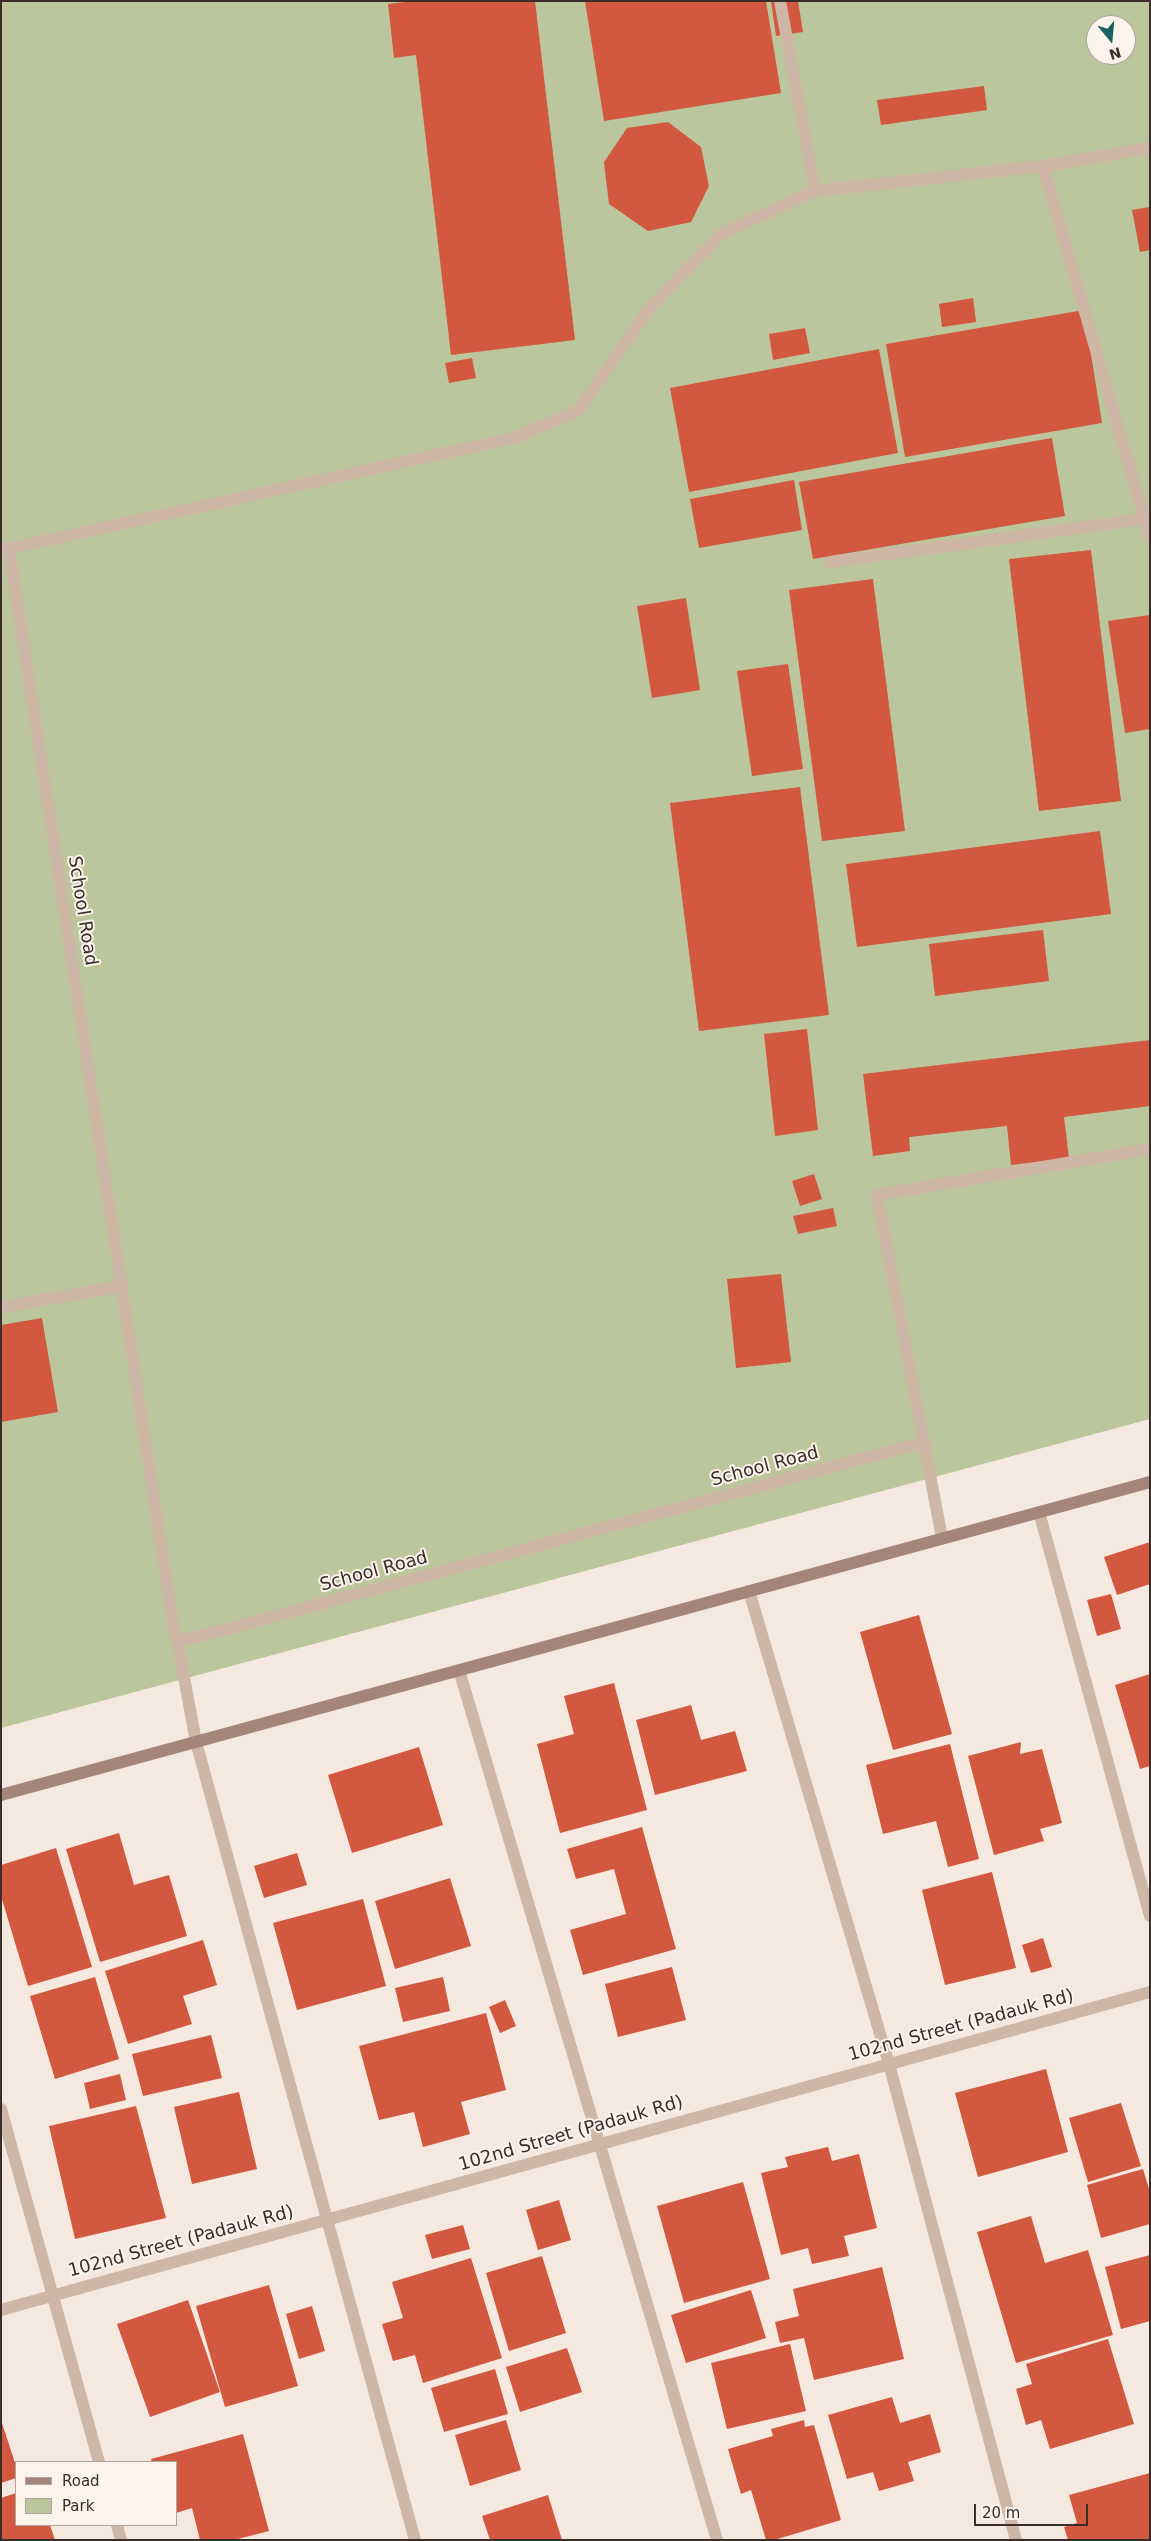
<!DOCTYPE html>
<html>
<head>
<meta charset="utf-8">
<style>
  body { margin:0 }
  #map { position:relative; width:1151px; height:2541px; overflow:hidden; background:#f5e8de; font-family:"DejaVu Sans",sans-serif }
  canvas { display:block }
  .frame { position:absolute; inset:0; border:2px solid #3b2d29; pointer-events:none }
  .legend { position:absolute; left:15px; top:2461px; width:162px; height:65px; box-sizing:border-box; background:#fcf3eb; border:1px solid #afa49d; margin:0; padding:6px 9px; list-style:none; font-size:15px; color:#3b2d29 }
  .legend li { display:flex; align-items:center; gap:10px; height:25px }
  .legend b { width:25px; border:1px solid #afa49d }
  .north { position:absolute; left:1086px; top:15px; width:50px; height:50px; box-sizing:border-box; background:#fcf3eb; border:1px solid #afa49d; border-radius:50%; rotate:163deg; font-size:14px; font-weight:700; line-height:20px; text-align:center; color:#3b2d29 }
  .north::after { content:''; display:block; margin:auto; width:18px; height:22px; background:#1a6161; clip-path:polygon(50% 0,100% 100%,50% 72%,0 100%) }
  .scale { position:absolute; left:974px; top:2504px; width:114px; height:22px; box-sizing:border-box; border:2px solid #3b2d29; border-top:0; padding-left:6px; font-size:15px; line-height:18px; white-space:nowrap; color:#3b2d29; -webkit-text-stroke:4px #fcf3eb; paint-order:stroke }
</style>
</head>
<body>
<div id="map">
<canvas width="1151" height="2541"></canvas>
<div class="frame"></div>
<ul class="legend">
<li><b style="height:6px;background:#a38579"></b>Road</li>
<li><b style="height:14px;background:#bbc69c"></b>Park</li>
</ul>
<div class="north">N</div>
<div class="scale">20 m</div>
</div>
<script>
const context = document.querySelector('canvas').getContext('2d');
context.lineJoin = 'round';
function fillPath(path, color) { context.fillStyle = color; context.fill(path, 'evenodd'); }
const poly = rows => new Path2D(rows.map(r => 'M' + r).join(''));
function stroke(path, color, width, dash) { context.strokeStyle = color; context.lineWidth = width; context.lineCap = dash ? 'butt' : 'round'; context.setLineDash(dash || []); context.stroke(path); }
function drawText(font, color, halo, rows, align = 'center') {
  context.font = font + ' "DejaVu Sans",sans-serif'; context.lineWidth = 4; context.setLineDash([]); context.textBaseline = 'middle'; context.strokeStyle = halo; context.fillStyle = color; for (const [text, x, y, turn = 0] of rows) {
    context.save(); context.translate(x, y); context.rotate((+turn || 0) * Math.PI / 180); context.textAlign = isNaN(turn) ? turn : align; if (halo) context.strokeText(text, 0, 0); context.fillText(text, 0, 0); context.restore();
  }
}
const green = poly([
  [1,1,1150,1,1150,1419,1,1728],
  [1096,25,1126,25,1126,55,1096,55]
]);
const building = poly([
  [414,1,535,1,575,340,451,355,416,55,394,58,388,4],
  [585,1,766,1,781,93,604,121],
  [771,1,798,1,803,32,776,36],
  [984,86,987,110,881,125,877,100],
  [668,122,701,147,709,186,691,222,648,231,609,204,604,162,627,128],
  [1150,207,1150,250,1140,252,1132,210],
  [973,298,976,322,942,327,939,304],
  [1084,310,1102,423,905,457,886,344],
  [805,328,810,353,773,360,769,334],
  [879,349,898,453,689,492,670,388],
  [472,358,476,378,449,383,445,363],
  [1052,438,1065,516,813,559,799,482],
  [794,480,802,530,699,548,690,499],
  [1091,550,1121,801,1039,811,1009,559],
  [873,579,905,831,822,841,789,590],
  [686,598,700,690,652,698,637,606],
  [1150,615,1150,729,1125,733,1108,621],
  [788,664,803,769,752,776,737,671],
  [800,787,829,1015,699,1031,670,803],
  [1100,831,1111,914,857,947,846,864],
  [1043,930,1049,981,935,996,929,944],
  [807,1029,818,1130,775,1136,764,1034],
  [1150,1040,1150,1106,1064,1117,1069,1158,1011,1165,1007,1126,909,1137,910,1151,873,1156,863,1074],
  [814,1174,822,1199,800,1206,792,1181],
  [833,1208,837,1226,798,1234,793,1216],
  [781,1274,791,1362,736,1368,727,1279],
  [42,1318,58,1412,1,1422,1,1325],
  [1150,1542,1150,1584,1117,1595,1104,1557],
  [1111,1594,1121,1629,1097,1636,1087,1600],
  [919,1615,952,1734,893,1750,860,1632],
  [1150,1674,1150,1766,1140,1769,1115,1685],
  [614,1683,647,1810,560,1833,537,1744,574,1734,564,1696],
  [691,1705,701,1740,735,1731,747,1771,655,1795,636,1720],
  [1021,1742,1020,1754,1042,1749,1062,1823,1040,1829,1044,1841,994,1855,968,1756],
  [950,1744,979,1859,948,1867,936,1821,883,1834,866,1765],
  [419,1747,443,1825,352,1853,328,1775],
  [642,1827,676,1949,583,1975,570,1930,626,1914,614,1869,576,1879,567,1849],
  [119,1833,134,1885,169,1875,187,1936,100,1962,66,1849],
  [56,1848,92,1967,28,1986,1,1896,1,1865],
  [297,1853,307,1885,264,1898,254,1866],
  [992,1872,1016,1968,945,1985,922,1890],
  [450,1878,471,1946,395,1969,375,1901],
  [363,1899,386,1986,297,2010,273,1923],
  [1043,1938,1052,1967,1031,1973,1022,1945],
  [203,1940,217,1985,183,1996,192,2024,128,2044,105,1971],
  [672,1967,686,2020,618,2037,605,1984],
  [95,1977,119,2059,55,2079,30,1996],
  [443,1977,450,2011,403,2022,395,1988],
  [505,2000,516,2026,500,2033,489,2007],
  [486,2013,506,2090,461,2102,470,2134,423,2147,414,2112,379,2120,359,2046],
  [211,2035,222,2078,143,2096,132,2054],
  [1046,2069,1068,2152,978,2177,955,2093],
  [120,2074,126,2100,90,2109,84,2083],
  [239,2092,257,2169,192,2184,174,2107],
  [1121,2103,1141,2166,1088,2182,1069,2118],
  [136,2106,166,2218,75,2239,49,2126],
  [828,2147,832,2161,859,2154,877,2228,844,2236,849,2256,812,2264,808,2248,781,2255,761,2173,788,2167,785,2157],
  [1143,2169,1150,2192,1150,2224,1101,2238,1087,2185],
  [743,2182,770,2279,684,2303,657,2206],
  [559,2200,571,2240,538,2250,526,2210],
  [1031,2216,1045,2263,1088,2250,1113,2335,1016,2363,977,2232],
  [463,2225,470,2249,432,2259,425,2235],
  [1150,2255,1150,2321,1121,2329,1105,2267],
  [542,2256,566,2333,509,2351,486,2273],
  [471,2258,502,2358,423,2383,415,2355,393,2361,382,2324,403,2318,392,2282],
  [882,2267,904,2359,814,2380,804,2338,780,2343,775,2322,799,2316,793,2289],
  [269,2285,298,2386,225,2407,196,2306],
  [751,2290,766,2338,686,2363,671,2315],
  [188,2300,220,2392,150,2417,117,2324],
  [312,2306,325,2351,299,2359,286,2314],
  [1108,2339,1134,2424,1050,2449,1041,2420,1026,2425,1016,2389,1032,2384,1026,2364],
  [790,2344,806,2411,727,2429,711,2363],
  [567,2348,582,2392,520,2412,506,2367],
  [495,2369,508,2414,444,2432,431,2388],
  [892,2397,900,2423,930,2414,941,2452,908,2462,914,2481,879,2491,873,2472,847,2479,828,2415],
  [1,2420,16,2466,16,2478,1,2483],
  [506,2420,521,2470,470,2486,455,2435],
  [804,2420,805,2427,814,2425,841,2520,774,2540,766,2540,751,2490,741,2494,728,2449,773,2436,771,2429],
  [243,2434,269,2531,234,2540,200,2540,192,2508,176,2513,176,2462,152,2462,151,2459],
  [1150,2473,1150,2540,1068,2540,1064,2527,1077,2523,1069,2495],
  [16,2493,16,2525,50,2525,55,2540,1,2540,1,2498],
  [548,2495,562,2540,490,2540,482,2516]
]);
const lane = poly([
  [780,1,815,191],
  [1043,166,1150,538],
  [9,548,174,1630,177,1639,189,1639,925,1442],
  [2,550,513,438,578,411,648,310,721,234,815,191,1043,166,1150,148],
  [830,562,1144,519],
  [1,1307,123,1286],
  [1039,1512,1150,1916],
  [942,1538,877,1195,1150,1149],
  [749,1591,889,2064,1016,2540],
  [177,1639,196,1742,415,2540],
  [459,1670,717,2540],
  [1,2109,99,2462],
  [1,2310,1150,1992],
  [117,2525,121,2540]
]);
const secondary = poly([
  [1,1795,1150,1482]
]);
const streetNames = [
  ["School Road",82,911,81],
  ["School Road",765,1467,-15],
  ["School Road",374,1572,-15],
  ["102nd Street (Padauk Rd)",961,2026,-15],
  ["102nd Street (Padauk Rd)",571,2134,-16],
  ["102nd Street (Padauk Rd)",181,2242,-15]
];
fillPath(green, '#bbc69c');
fillPath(building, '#d2583f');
stroke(lane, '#cfb7a8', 12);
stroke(secondary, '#a38579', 12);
drawText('18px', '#3b2d29', '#fcf3eb', streetNames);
</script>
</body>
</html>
